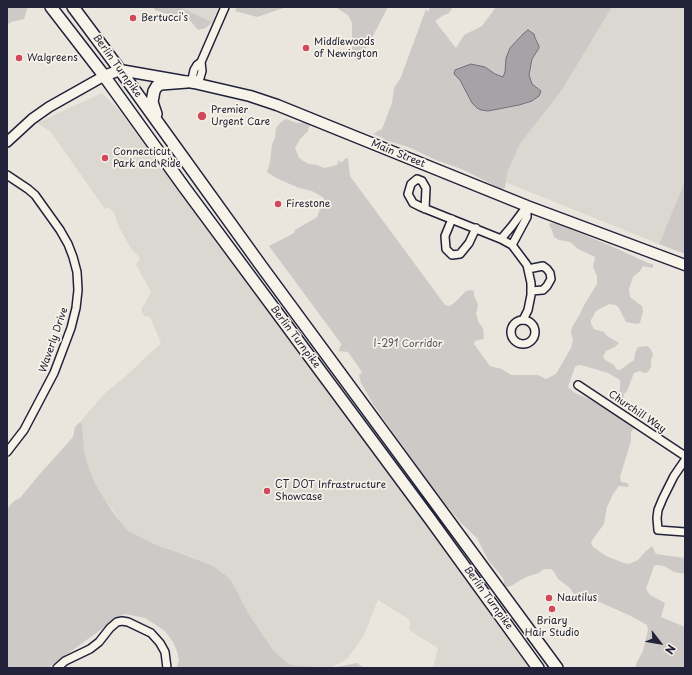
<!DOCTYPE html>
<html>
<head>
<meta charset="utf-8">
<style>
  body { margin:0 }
  #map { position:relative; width:692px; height:675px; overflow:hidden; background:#eae6de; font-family:"Playpen Sans",sans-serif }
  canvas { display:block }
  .frame { position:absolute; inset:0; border:8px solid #22223b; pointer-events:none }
  .north { position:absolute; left:640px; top:623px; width:40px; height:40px; -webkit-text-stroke:3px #f7f3e8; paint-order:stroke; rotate:121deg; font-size:11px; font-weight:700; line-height:16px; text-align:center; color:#22223b }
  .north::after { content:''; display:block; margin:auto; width:14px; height:18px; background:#22223b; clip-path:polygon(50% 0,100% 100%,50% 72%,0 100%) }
</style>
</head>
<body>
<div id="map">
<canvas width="692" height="675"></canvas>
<div class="frame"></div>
<div class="north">N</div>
</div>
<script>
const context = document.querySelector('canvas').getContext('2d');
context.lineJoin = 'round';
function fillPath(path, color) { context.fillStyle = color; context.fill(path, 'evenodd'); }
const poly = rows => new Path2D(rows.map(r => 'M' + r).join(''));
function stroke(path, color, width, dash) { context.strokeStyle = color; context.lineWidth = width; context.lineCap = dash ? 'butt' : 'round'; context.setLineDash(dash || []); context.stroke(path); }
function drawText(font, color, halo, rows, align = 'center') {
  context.font = font + ' "Playpen Sans",sans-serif'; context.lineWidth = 3.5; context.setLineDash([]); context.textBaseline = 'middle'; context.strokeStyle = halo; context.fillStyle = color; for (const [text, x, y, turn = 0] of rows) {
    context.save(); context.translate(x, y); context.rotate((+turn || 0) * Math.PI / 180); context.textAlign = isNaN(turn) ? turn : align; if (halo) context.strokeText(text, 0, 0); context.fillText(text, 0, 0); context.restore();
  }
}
const built = poly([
  [180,7,219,7,212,22],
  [612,7,685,7,685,181,659,244,505,182,507,173,520,144,562,90],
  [102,93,118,109,343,411,419,516,532,668,433,668,438,648,409,630,410,620,378,600,363,637,347,659,331,668,292,665,285,661,275,652,250,616,232,582,228,577,213,566,177,551,154,544,127,530,122,524,97,487,89,469,83,447,81,424,80,422,104,394,128,374,161,343,150,317,144,316,141,310,151,292,136,265,140,258,131,249,119,227,114,212,108,207,105,209,50,131,37,123]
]);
const green = poly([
  [7,7,28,7,24,19,11,22,7,25],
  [153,7,180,7,212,22,206,28,198,30,187,17,166,14,155,10],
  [237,7,287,7,257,17,235,11],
  [335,7,388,7,363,55,357,62,352,56,352,23,348,15],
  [430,7,453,7,449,13,442,16,435,21,456,48,464,35,482,26,496,7,612,7,562,90,520,144,507,173,505,188,501,189,497,187,464,170,436,160,408,147,385,140,383,138,373,134,382,129,392,103,394,88,401,77,426,9,428,12],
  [286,119,297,123,308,122,310,124,308,131,300,139,295,148,299,158,303,161,309,164,317,165,324,168,337,165,339,160,341,163,346,158,348,159,350,176,445,305,450,306,454,303,466,291,470,290,474,291,474,296,477,302,478,306,476,314,479,323,483,328,484,337,483,339,475,341,474,344,490,366,502,369,511,375,538,375,546,379,556,374,571,348,573,340,571,333,572,327,580,314,584,305,597,284,597,276,593,267,595,257,578,249,570,242,559,240,554,237,551,228,549,226,550,223,558,224,611,246,648,263,653,264,653,268,643,266,640,271,633,277,629,289,630,297,642,306,643,311,640,323,637,324,626,322,619,308,616,305,609,304,596,311,591,320,591,324,594,329,604,332,607,336,619,343,615,347,606,351,603,357,605,360,614,365,616,369,620,370,634,360,635,353,638,347,647,346,650,348,653,354,651,360,651,367,648,372,644,373,640,371,634,373,627,391,624,394,623,401,621,402,618,396,620,390,620,380,608,373,585,366,578,365,575,367,568,387,575,393,589,399,635,426,631,433,631,441,620,477,621,482,627,483,629,486,627,487,619,486,613,494,607,507,604,524,593,539,591,543,593,547,606,556,624,563,629,564,638,560,646,551,652,546,656,554,685,558,685,574,674,572,664,566,657,565,654,566,646,589,650,595,665,603,661,617,685,627,685,668,635,668,637,662,643,651,648,630,647,625,631,616,590,598,575,596,570,588,558,579,554,572,551,569,544,569,539,573,526,577,511,586,507,587,505,586,503,578,488,560,477,538,460,522,436,493,373,404,361,383,359,375,362,372,348,352,339,351,340,346,342,345,269,246,294,233,295,230,317,217,324,198,312,191,299,188,276,178,267,172,270,162,272,144,275,138,276,128,282,121],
  [685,181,685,254,659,244],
  [80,422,82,425,84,451,89,469,95,483,112,511,127,530,154,544,178,552,213,566,228,577,232,582,250,616,274,651,288,663,292,665,331,668,357,663,364,668,180,668,177,666,179,660,177,651,173,642,165,631,145,618,125,614,115,618,110,623,48,668,7,668,7,509,14,501,20,498,44,469,47,466,73,437,75,427]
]);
const water = poly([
  [528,30,534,34,535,38,539,46,539,48,532,59,529,75,532,84,541,91,539,96,532,101,519,105,488,111,481,110,477,108,472,103,460,80,454,74,455,70,471,64,485,67,495,74,503,77,505,72,506,58,510,48,524,33,528,30]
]);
const minor = poly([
  [201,62,202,71,200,78,194,83,192,79,194,70,197,65,201,62,225,7],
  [7,175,28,189,35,195,60,230,68,244,73,257,77,272,78,290,76,308,71,328,54,373,24,430,7,452],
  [425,209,426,188,422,181,417,179,411,184,408,194,413,203,421,207,501,239,512,245,527,265,531,283,531,295,528,310,523,320],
  [452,219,445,236,446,249,452,255,460,254,469,243,476,228],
  [501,239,512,226,527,206],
  [512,245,527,217,527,206],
  [528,269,543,266,547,269,550,273,551,279,547,286,543,290,531,291],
  '511 332a12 12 0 1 1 24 0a12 12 0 1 1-24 0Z',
  [578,385,685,456],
  [685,460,674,476,663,498,658,510,657,518,658,530,685,532],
  [57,668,65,661,90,649,99,642,110,628,117,622,122,621,128,622,151,633,160,643,165,652,167,668]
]);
const tertiary = poly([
  [7,142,32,119,49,107,104,76]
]);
const secondary = poly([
  [104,76,120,70,194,83,250,96,277,105,527,206,685,265]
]);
const trunk = poly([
  [51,7,102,73,184,187,430,519,538,668],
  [73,7,120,70,262,267,557,668],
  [156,114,152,102,154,91,157,86,161,84,187,82]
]);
const markers = [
  [133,18,4,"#d1495b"],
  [306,48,4,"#d1495b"],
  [19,58,4,"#d1495b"],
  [202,116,5,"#d1495b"],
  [105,158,4,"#d1495b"],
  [278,204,4,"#d1495b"],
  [267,491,4,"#d1495b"],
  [549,598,4,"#d1495b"],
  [552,609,4,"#d1495b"]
];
const poiNames = [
  ["Bertucci's",141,18],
  ["Middlewoods",314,42],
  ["of Newington",314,54],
  ["Walgreens",27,58],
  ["Premier",211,110],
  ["Urgent Care",211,122],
  ["Connecticut",113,152],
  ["Park and Ride",113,164],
  ["Firestone",286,204],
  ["CT DOT Infrastructure",275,485],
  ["Showcase",275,497],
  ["Nautilus",557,598],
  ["Briary",552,621,"center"],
  ["Hair Studio",552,633,"center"]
];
const streetNames = [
  ["Berlin Turnpike",117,66,54],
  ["Main Street",398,154,22],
  ["Berlin Turnpike",295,337,53],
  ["Waverly Drive",54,340,-71],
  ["Churchill Way",637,412,34],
  ["Berlin Turnpike",488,598,54]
];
const parkNames = [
  ["I-291 Corridor",408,344]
];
fillPath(built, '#dbd8d2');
fillPath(green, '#cdc9c6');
fillPath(water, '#a6a3a6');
stroke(water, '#716f7b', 1);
stroke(minor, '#22223b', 10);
stroke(tertiary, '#22223b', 12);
stroke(secondary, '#22223b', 13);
stroke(trunk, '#22223b', 14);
stroke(minor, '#f7f3e8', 7);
stroke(tertiary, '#f7f3e8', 9);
stroke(secondary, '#f7f3e8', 10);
stroke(trunk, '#f7f3e8', 11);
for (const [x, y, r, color] of markers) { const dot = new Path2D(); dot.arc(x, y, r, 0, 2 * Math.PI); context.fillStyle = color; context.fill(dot); stroke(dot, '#f7f3e8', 1.5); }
drawText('10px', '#22223b', '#f7f3e8', poiNames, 'left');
drawText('10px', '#22223b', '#f7f3e8', streetNames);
drawText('10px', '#555465', '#f7f3e8', parkNames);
</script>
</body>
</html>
